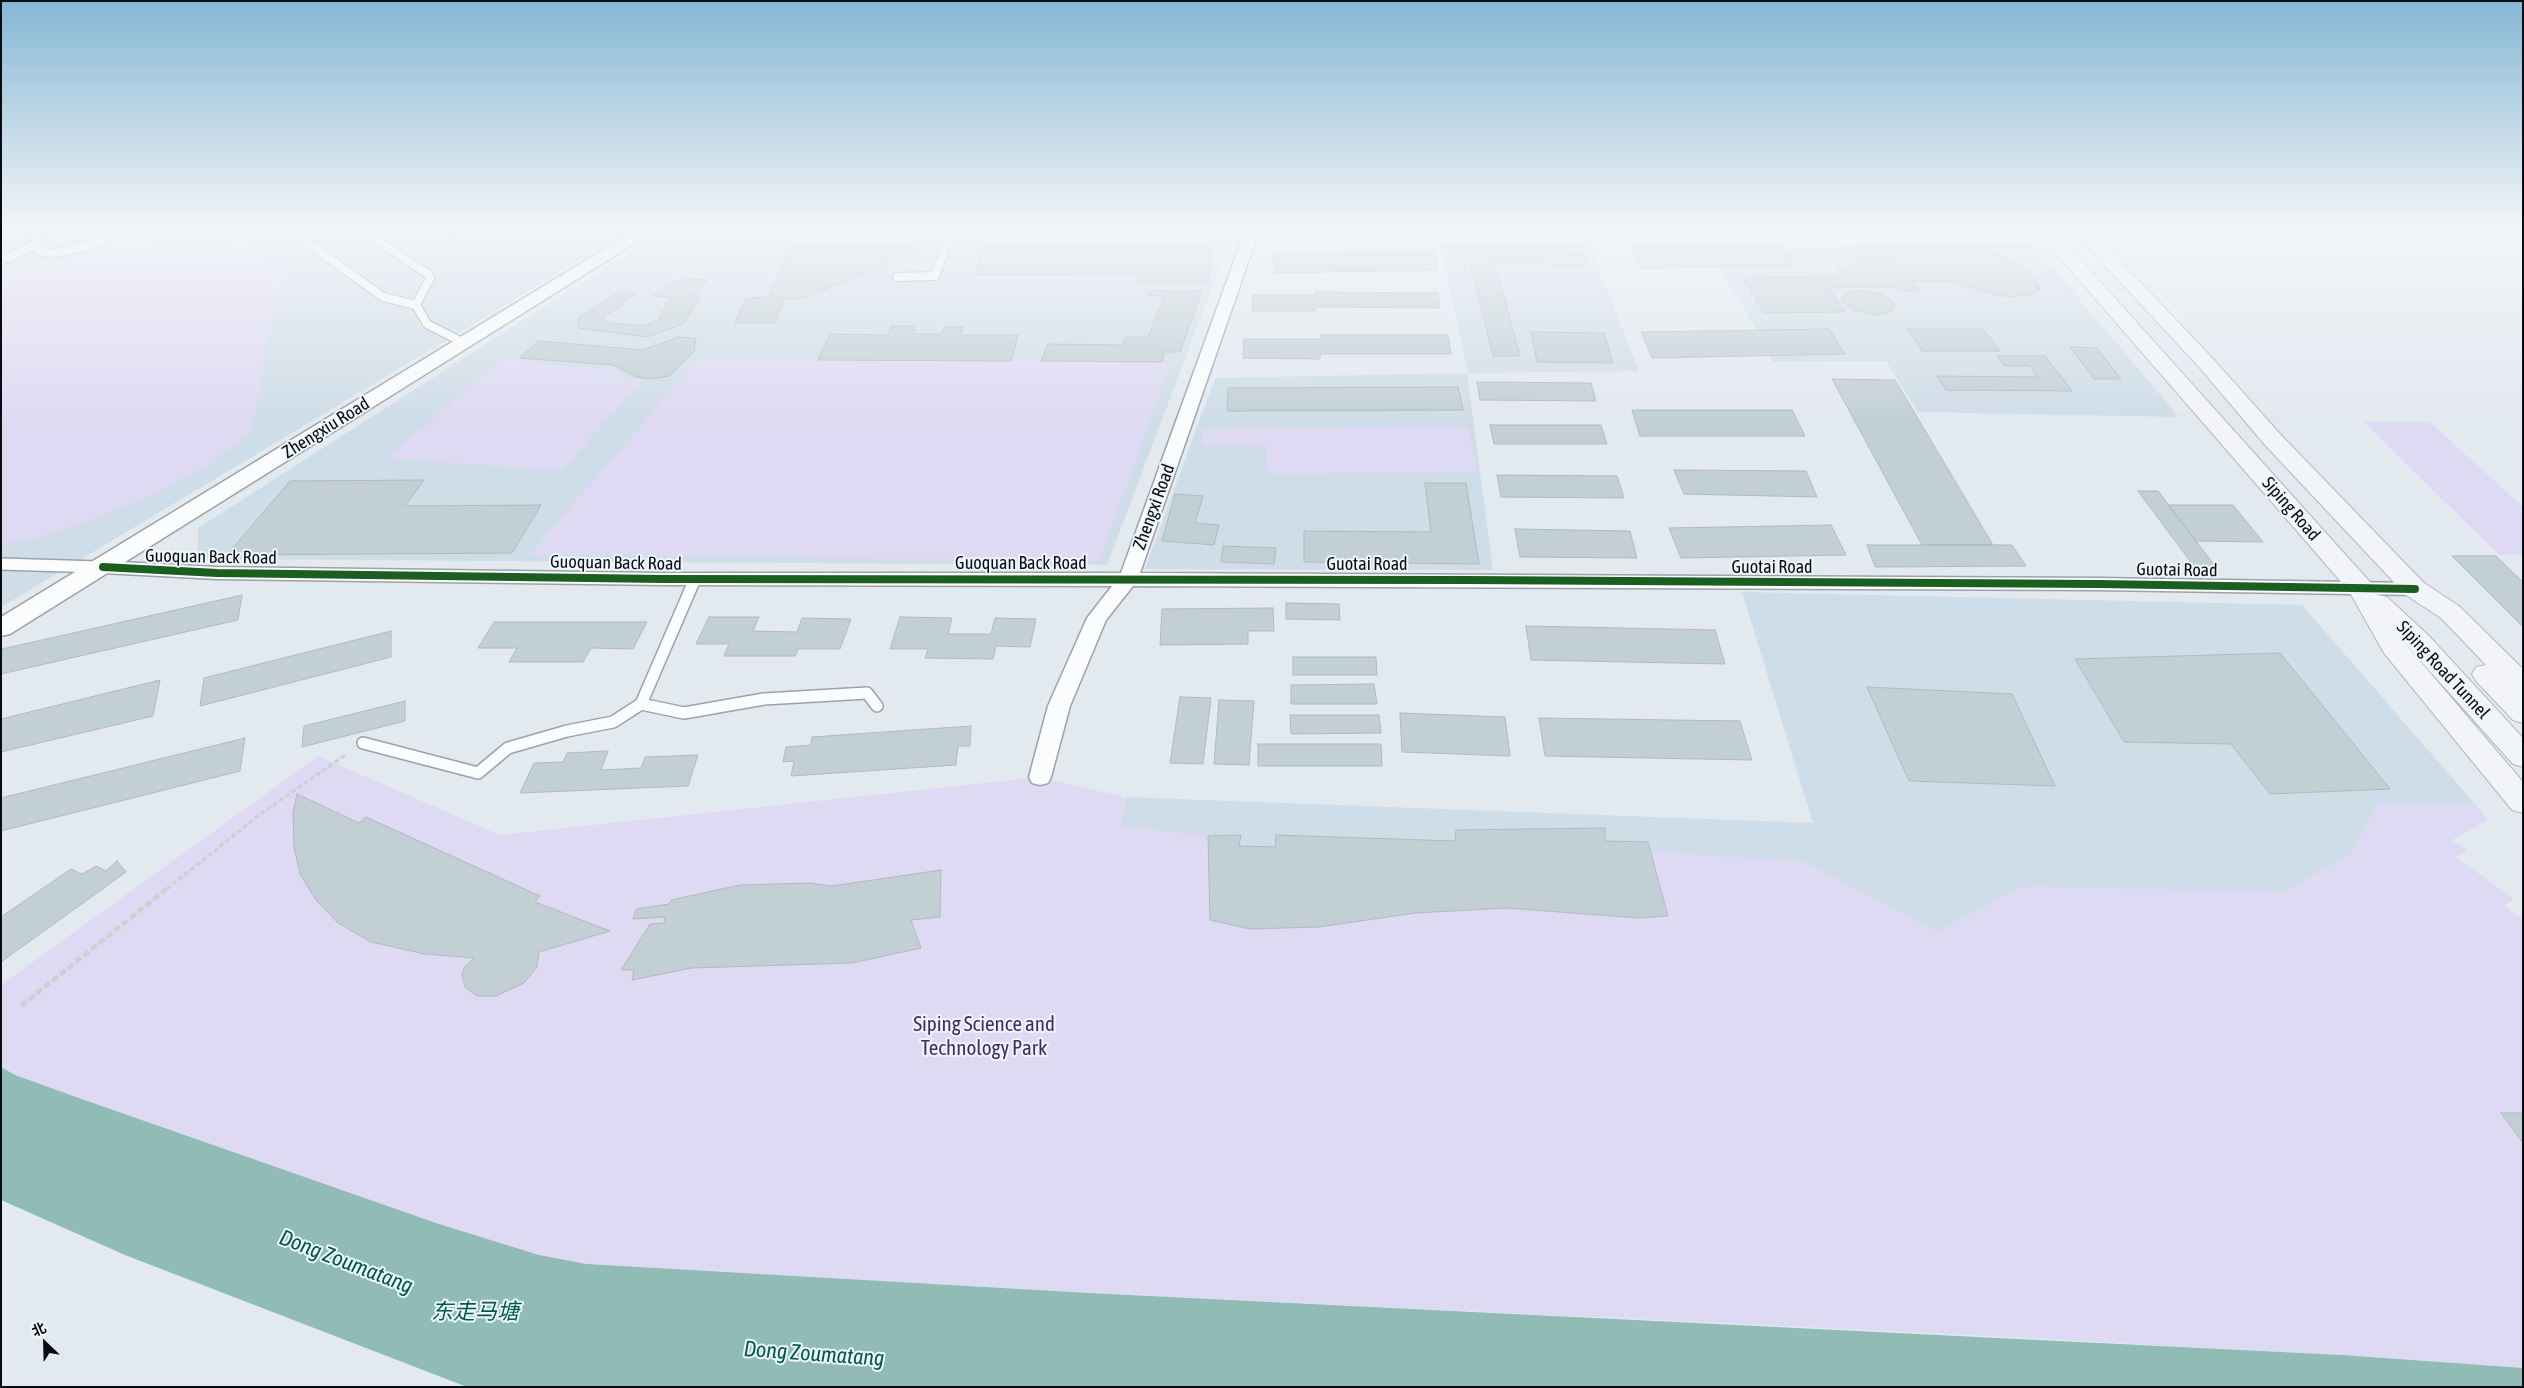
<!DOCTYPE html>
<html>
<head>
<meta charset="utf-8">
<style>
  body { margin:0 }
  #map { position:relative; width:2524px; height:1388px; overflow:hidden; background:#e2e9ef; font-family:"Asap Condensed","Noto Sans SC",sans-serif }
  canvas { display:block }
  .frame { position:absolute; inset:0; border:2px solid #090d11; pointer-events:none }
  .north { position:absolute; left:20px; top:1318px; width:50px; height:50px; -webkit-text-stroke:4px #eef6fd; paint-order:stroke; rotate:336deg; font-size:14px; font-weight:700; line-height:20px; text-align:center; color:#090d11 }
  .north::after { content:''; display:block; margin:auto; width:18px; height:22px; background:#090d11; clip-path:polygon(50% 0,100% 100%,50% 72%,0 100%) }
</style>
</head>
<body>
<div id="map">
<canvas width="2524" height="1388"></canvas>
<div class="frame"></div>
<div class="north">北</div>
</div>
<script>
const context = document.querySelector('canvas').getContext('2d');
context.lineJoin = 'round';
function fillPath(path, color) { context.fillStyle = color; context.fill(path, 'evenodd'); }
const poly = rows => new Path2D(rows.map(r => 'M' + r).join(''));
function stroke(path, color, width, dash) { context.strokeStyle = color; context.lineWidth = width; context.lineCap = dash ? 'butt' : 'round'; context.setLineDash(dash || []); context.stroke(path); }
function drawText(font, color, halo, rows, align = 'center') {
  context.font = font + ' "Asap Condensed","Noto Sans SC",sans-serif'; context.lineWidth = 4; context.setLineDash([]); context.textBaseline = 'middle'; context.strokeStyle = halo; context.fillStyle = color; for (const [text, x, y, turn = 0] of rows) {
    context.save(); context.translate(x, y); context.rotate((+turn || 0) * Math.PI / 180); context.textAlign = isNaN(turn) ? turn : align; if (halo) context.strokeText(text, 0, 0); context.fillText(text, 0, 0); context.restore();
  }
}
const built = poly([
  [1,228,634,228,1,607],
  [667,228,952,228,1232,235,1107,565,198,559,198,528],
  [1589,243,1639,371,1468,373,1440,244],
  [2032,243,2179,417,1918,412,1886,361,1772,362,1753,324,1720,268,1788,267,1781,246],
  [1467,373,1493,570,1145,569,1215,378],
  [1742,592,2302,605,2474,803,2379,803,2351,854,2285,892,2020,887,1938,932,1804,862,1651,852,1668,916,1639,918,1505,908,1415,913,1319,927,1250,929,1210,920,1121,826,1125,797,1813,823]
]);
const green = poly([
  [202,239,234,241,282,266,251,432,212,463,156,493,97,518,33,539,1,544,1,279,27,268,115,245,158,240],
  [502,360,618,371,628,378,643,380,562,471,387,458],
  [698,360,818,360,1171,362,1099,561,529,555],
  [2364,422,2430,422,2523,507,2523,555,2499,555],
  [1468,427,1477,472,1267,474,1266,446,1202,446,1202,429],
  [318,756,500,835,1040,777,1124,797,1122,826,1208,836,1210,920,1250,929,1319,927,1415,913,1505,908,1639,918,1668,916,1651,852,1804,862,1938,932,2020,887,2285,892,2351,854,2379,803,2474,803,2488,820,2452,840,2468,851,2456,857,2514,899,2504,906,2523,919,2523,1368,2342,1355,1971,1335,1089,1293,587,1264,539,1255,439,1224,76,1097,15,1075,1,1067,1,985]
]);
const water = poly([
  [1,1067,15,1075,76,1097,439,1224,539,1255,587,1264,1089,1293,2342,1355,2523,1368,2523,1387,467,1387,125,1255,1,1200]
]);
const building = poly([
  [440,228,481,228,447,240,432,230,440,228],
  [984,244,1211,244,1209,282,1138,282,1139,274,975,275,984,244],
  [792,246,915,247,910,260,890,262,805,298,785,299,774,323,735,323,746,298,768,297,792,246],
  [1781,246,1792,267,1641,268,1631,247,1781,246],
  [1449,247,1566,247,1569,253,1583,253,1588,267,1551,267,1549,260,1494,260,1520,356,1493,356,1469,257,1451,257,1449,247],
  [1984,249,1999,254,2022,265,2036,281,2040,289,2033,294,2012,297,1996,295,1948,281,1912,281,1920,290,1900,291,1897,287,1830,288,1845,312,1764,313,1743,278,1843,276,1837,267,1892,266,1888,260,1790,262,1784,251,1984,249],
  [1435,250,1437,270,1275,273,1273,253,1435,250],
  [683,278,707,280,694,295,700,298,683,324,647,337,578,328,579,317,623,290,634,295,622,302,623,306,602,317,608,323,644,326,658,320,671,297,653,296,683,278],
  [1857,290,1880,294,1889,298,1894,304,1894,309,1888,313,1878,315,1855,311,1841,301,1842,296,1848,292,1857,290],
  [1149,291,1202,291,1180,352,1164,352,1162,362,1041,361,1048,344,1122,345,1126,337,1148,337,1164,296,1147,295,1149,291],
  [1315,292,1438,293,1440,308,1315,307,1315,311,1252,311,1253,295,1315,295,1315,292],
  [892,326,916,326,913,334,941,334,944,327,963,327,961,335,1018,335,1011,361,818,360,830,334,888,335,892,326],
  [1829,329,1845,354,1652,358,1641,332,1829,329],
  [1908,329,1983,329,2000,351,1922,351,1908,329],
  [1531,332,1604,333,1613,363,1537,362,1531,332],
  [1320,335,1448,335,1451,354,1320,354,1320,359,1243,358,1244,339,1321,339,1320,335],
  [678,337,696,338,694,352,669,376,651,379,636,377,613,365,519,358,539,341,643,350,678,337],
  [2070,347,2097,348,2121,379,2094,379,2070,347],
  [1997,356,2045,356,2072,391,1946,390,1937,376,2037,377,2030,366,2004,366,1997,356],
  [1832,379,1895,380,1993,545,1922,545,1832,379],
  [1477,382,1591,383,1596,401,1480,400,1477,382],
  [1458,387,1463,410,1227,411,1228,388,1458,387],
  [1632,410,1792,410,1805,436,1640,436,1632,410],
  [1490,425,1601,425,1607,444,1494,444,1490,425],
  [1674,470,1806,471,1817,497,1684,494,1674,470],
  [1497,475,1617,476,1624,498,1501,497,1497,475],
  [424,480,405,506,541,505,512,553,227,555,290,481,424,480],
  [1425,483,1466,483,1479,564,1304,562,1304,531,1431,532,1425,483],
  [2138,491,2158,491,2218,570,2196,569,2138,491],
  [1175,494,1203,496,1195,523,1219,525,1214,545,1162,541,1175,494],
  [2168,505,2233,505,2263,542,2196,541,2168,505],
  [1831,525,1846,555,1681,558,1669,528,1831,525],
  [1515,529,1630,531,1637,558,1520,557,1515,529],
  [1867,545,2012,545,2026,566,1875,567,1867,545],
  [1223,546,1276,548,1274,564,1221,562,1223,546],
  [2452,556,2496,556,2523,582,2523,627,2452,556],
  [242,595,238,620,1,674,2,649,242,595],
  [1286,603,1339,604,1340,620,1286,619,1286,603],
  [1273,608,1274,631,1248,631,1248,644,1160,645,1162,609,1273,608],
  [709,617,759,617,753,631,797,632,802,618,851,619,840,649,798,649,795,656,724,656,729,644,696,644,709,617],
  [900,617,952,618,948,634,991,634,995,618,1036,619,1030,647,996,646,993,659,925,658,928,649,890,649,900,617],
  [494,622,647,622,633,649,591,648,583,662,509,662,517,648,478,648,494,622],
  [1526,626,1715,630,1725,664,1531,660,1526,626],
  [391,631,391,657,200,706,204,678,391,631],
  [2280,653,2390,789,2270,794,2231,744,2124,742,2075,659,2280,653],
  [1293,657,1376,657,1377,675,1293,675,1293,657],
  [160,680,153,716,1,752,1,719,160,680],
  [1374,684,1377,704,1291,704,1291,685,1374,684],
  [1867,687,2012,694,2055,786,1909,781,1867,687],
  [1180,697,1211,698,1203,764,1170,763,1180,697],
  [1219,700,1254,701,1249,765,1214,764,1219,700],
  [405,701,405,721,302,747,304,726,405,701],
  [1400,713,1505,717,1510,756,1402,752,1400,713],
  [1290,715,1379,715,1381,733,1291,734,1290,715],
  [1539,718,1740,721,1752,760,1545,756,1539,718],
  [971,726,970,746,958,746,956,765,791,776,794,761,783,762,786,747,811,745,812,737,971,726],
  [245,738,240,771,1,831,1,798,245,738],
  [1258,744,1381,744,1382,766,1258,766,1258,744],
  [608,751,601,770,641,768,645,757,698,755,688,786,520,793,534,763,563,762,567,753,608,751],
  [297,794,359,823,366,817,540,896,535,902,610,931,539,952,537,967,524,983,496,996,477,996,465,987,462,975,464,968,474,958,425,954,371,942,338,923,315,899,300,874,294,847,293,813,297,794],
  [1605,828,1605,841,1648,842,1668,916,1639,918,1506,908,1415,913,1319,927,1250,929,1210,920,1208,836,1241,835,1239,846,1275,847,1276,835,1455,841,1456,830,1605,828],
  [117,861,126,872,1,962,1,917,71,869,82,874,96,866,106,871,117,861],
  [941,870,940,917,911,920,921,948,852,963,691,968,632,980,634,970,621,970,650,924,664,923,665,917,633,919,636,909,669,904,671,900,740,885,809,883,832,886,941,870],
  [2501,1113,2523,1113,2523,1143,2501,1113]
]);
const pathFar1 = poly([
  [167,889,263,812,347,754]
]);
const path = poly([
  [21,1006,169,887]
]);
const serviceFar1 = poly([
  [29,228,36,233,36,244,40,252,56,253,93,245,107,238,110,232,105,228],
  [287,228,383,297,416,305,427,324,464,343],
  [358,228,428,274,430,278,416,305],
  [1,261,36,244],
  [897,277,935,276,953,228]
]);
const service = poly([
  [1,564,99,567],
  [641,704,684,713,764,699,867,693,877,706],
  [363,743,478,773,508,748,567,731,613,722,641,704,695,579]
]);
const minor = poly([
  [1246,228,1260,228,1140,573,2099,578,2415,583,2422,585,2425,589,2422,593,2415,595,2099,590,1133,586,1106,620,1070,706,1051,777,1048,783,1040,785,1032,783,1029,777,1048,706,1087,618,1112,586,663,585,217,579,103,573,96,571,93,567,96,563,103,561,217,567,663,573,1121,573,1246,228]
]);
const tertiary = poly([
  [639,228,659,228,10,634,1,636,1,617,639,228],
  [1842,228,2523,228,2523,233,1851,233,1845,232,1842,228]
]);
const primary = poly([
  [2034,228,2052,228,2369,581,2377,595,2387,597,2429,636,2523,738,2523,767,2513,764,2403,641,2523,782,2523,813,2512,810,2384,653,2349,591,2034,228],
  [2070,228,2089,228,2214,360,2281,435,2424,583,2459,606,2523,669,2523,723,2513,720,2476,681,2472,674,2476,667,2486,665,2441,618,2406,595,2265,445,2200,368,2070,228]
]);
const cyclewayFar1 = poly([
  [1851,228,2523,228]
]);
const cycleway = poly([
  [103,567,217,573,663,579,1469,580,2099,584,2415,589]
]);
const streetNames = [
  ["Zhengxiu Road",326,428,-32],
  ["Zhengxi Road",1154,507,-70],
  ["Siping Road",2291,509,49],
  ["Guoquan Back Road",211,557,1],
  ["Guoquan Back Road",616,563,1],
  ["Guoquan Back Road",1021,563],
  ["Guotai Road",1367,564],
  ["Guotai Road",1772,567],
  ["Guotai Road",2177,570,1],
  ["Siping Road Tunnel",2443,670,47]
];
const nearParknames = [
  ["Siping Science and",984,1024],
  ["Technology Park",984,1048]
];
const nearWaternames = [
  ["Dong Zoumatang",346,1262,21],
  ["东走马塘",475,1312],
  ["Dong Zoumatang",814,1354,4]
];
fillPath(built, '#cfdde8');
fillPath(green, '#dedaf3');
fillPath(water, '#90bcb5');
fillPath(building, '#c2d0d5');
stroke(building, '#b3b9bd', 1);
stroke(serviceFar1, '#9ca2a6', 10);
stroke(service, '#9ca2a6', 14);
stroke(minor, '#9ca2a6', 3);
stroke(tertiary, '#9ca2a6', 3);
stroke(primary, '#b4b9bf', 2);
stroke(pathFar1, '#cdd0d1', 3, [5, 2.5]);
stroke(path, '#cdd0d1', 4.5, [7, 3]);
stroke(serviceFar1, '#fbfcfd', 8);
stroke(service, '#fbfcfd', 11);
fillPath(minor, '#fbfcfd');
fillPath(tertiary, '#fbfcfd');
fillPath(primary, '#f2f4f7');
stroke(cyclewayFar1, '#1b5e20', 5.5);
stroke(cycleway, '#1b5e20', 8);
const sky = context.createLinearGradient(0, 0, 0, 422);
sky.addColorStop(0, '#85b7d4');
sky.addColorStop(0.54, '#f2f5f8');
sky.addColorStop(1, '#f2f5f800');
context.fillStyle = sky;
context.fillRect(0, 0, 2524, 422);
drawText('18px', '#090d11', '#eef6fd', streetNames);
drawText('21px', '#412b62', '#eef6fd', nearParknames);
drawText('italic 22px', '#00594e', '#eef6fd', nearWaternames);
</script>
</body>
</html>
